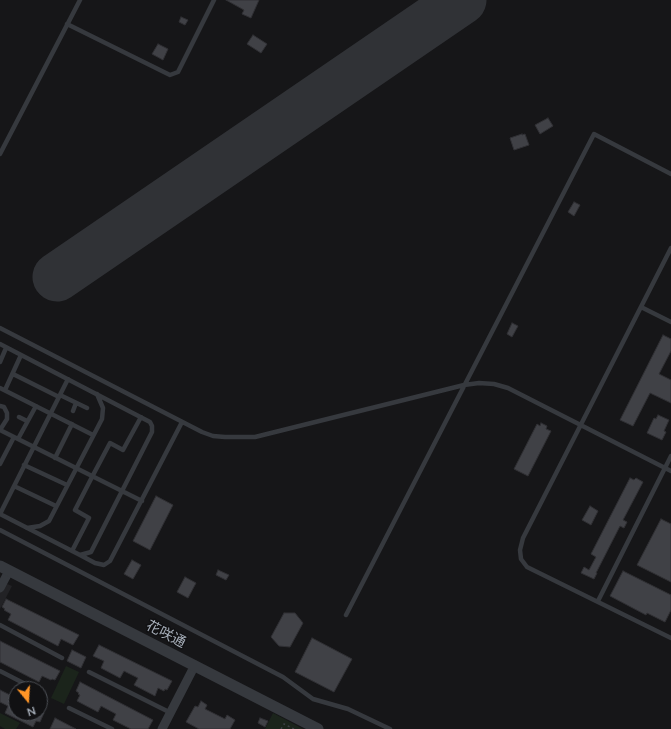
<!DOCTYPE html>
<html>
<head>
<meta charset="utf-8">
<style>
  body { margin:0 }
  #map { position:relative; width:671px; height:729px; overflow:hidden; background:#161618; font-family:Lato,sans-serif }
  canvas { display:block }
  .north { position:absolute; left:8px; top:681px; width:40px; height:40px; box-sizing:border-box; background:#111113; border:1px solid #4d5056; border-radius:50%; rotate:162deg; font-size:11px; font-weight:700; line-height:16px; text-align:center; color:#a7afba }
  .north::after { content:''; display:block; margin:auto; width:14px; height:18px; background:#ff9527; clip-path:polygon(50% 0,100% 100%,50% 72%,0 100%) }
</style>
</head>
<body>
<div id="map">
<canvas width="671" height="729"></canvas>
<div class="north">N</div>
</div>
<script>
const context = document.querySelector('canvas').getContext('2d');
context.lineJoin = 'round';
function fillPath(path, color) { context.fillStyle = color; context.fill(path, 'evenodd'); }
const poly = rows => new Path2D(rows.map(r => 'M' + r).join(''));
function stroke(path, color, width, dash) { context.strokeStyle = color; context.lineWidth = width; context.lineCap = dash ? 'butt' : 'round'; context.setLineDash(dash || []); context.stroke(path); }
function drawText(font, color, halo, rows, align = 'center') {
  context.font = font + ' Lato,"Noto Sans JP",sans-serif'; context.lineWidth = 3; context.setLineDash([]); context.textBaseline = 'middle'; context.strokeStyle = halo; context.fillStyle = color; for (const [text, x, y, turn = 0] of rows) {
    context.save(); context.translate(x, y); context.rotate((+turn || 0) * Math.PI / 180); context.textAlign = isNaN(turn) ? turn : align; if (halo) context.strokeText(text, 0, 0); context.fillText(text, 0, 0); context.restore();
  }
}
const built = poly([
  [0,581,12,586,0,609]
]);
const green = poly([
  [66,666,79,672,64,704,51,698],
  [0,713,20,723,16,729,5,729,0,726],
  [273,713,303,729,265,729]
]);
const runway = poly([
  [57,277,462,0]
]);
const building = poly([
  [226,0,259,0,251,18,242,14,244,10,226,0],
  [181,17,188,20,185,25,179,22,181,17],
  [253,35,267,44,261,53,247,44,253,35],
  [158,44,168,49,163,60,152,54,158,44],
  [548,118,553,126,540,134,535,125,548,118],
  [522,134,522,135,525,134,529,145,514,150,510,138,522,134],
  [574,202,580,205,574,216,568,212,574,202],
  [512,323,518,326,512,337,507,334,512,323],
  [663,335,671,339,671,351,659,374,671,380,671,403,650,393,633,426,620,420,663,335],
  [658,415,669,420,664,431,666,432,662,440,647,433,654,418,656,419,658,415],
  [541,423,547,426,546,429,551,431,528,476,514,469,537,424,540,426,541,423],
  [630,478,634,480,636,478,643,482,623,520,627,522,624,528,620,526,596,573,597,573,594,579,581,573,584,567,589,570,596,557,591,554,630,478],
  [156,496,173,505,150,550,133,541,156,496],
  [590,506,598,511,591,525,582,520,590,506],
  [661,519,671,524,671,582,637,565,661,519],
  [132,560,141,565,133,579,124,574,132,560],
  [218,570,229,575,226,580,216,575,218,570],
  [623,571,671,595,671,610,665,622,647,613,646,615,610,596,623,571],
  [185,577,196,583,188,598,177,592,185,577],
  [6,599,79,635,73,645,61,639,58,646,8,620,11,614,4,610,5,609,2,607,6,599],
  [284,613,295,613,303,623,290,647,279,646,271,637,284,613],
  [312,638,352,659,334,692,295,672,312,638],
  [0,641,60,671,55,680,52,679,51,680,42,676,39,682,0,662,0,641],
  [99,645,172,681,167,690,165,689,164,691,158,688,155,696,134,685,138,678,124,671,120,678,101,668,104,661,93,656,99,645],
  [72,650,86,657,81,668,67,661,72,650],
  [80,682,153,720,148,729,131,729,113,720,116,714,101,706,98,712,77,701,80,695,78,694,79,693,76,691,80,682],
  [0,690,16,698,16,713,44,713,40,722,36,721,33,727,5,713,8,706,0,702,0,690],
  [201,701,207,705,205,709,225,719,227,715,235,720,230,729,199,729,186,722,195,706,198,707,201,701],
  [55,718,76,729,50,729,55,718],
  [260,718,268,721,265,727,258,723,260,718]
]);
const path = poly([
  [281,729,284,724,294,729]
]);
const service = poly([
  [67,24,170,75,178,72,214,0],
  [0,154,80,0],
  [671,248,523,538,520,550,521,559,527,567,671,638],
  [641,307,671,322],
  [0,328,202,432,213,436,225,437,255,437,464,385,479,383,494,384,508,388,671,471],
  [0,344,150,422,152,426,152,432,91,552,80,555,0,514],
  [0,362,6,348],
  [13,374,59,397],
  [0,388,93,435],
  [5,390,21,355],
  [60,395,87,408],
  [0,406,4,407,7,413,7,419,0,430,142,501],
  [73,411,76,403],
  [19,417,27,421],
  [18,439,36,406],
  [55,458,72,424],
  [0,464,14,437],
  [24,465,67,485],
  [14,486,56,506],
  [0,514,68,379],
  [27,528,40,526,49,521,102,419,103,408,97,394],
  [0,530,283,677,313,699,348,709,390,729],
  [72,551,89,518,75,510,92,477,110,443,123,450,141,417],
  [80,555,95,563,104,565,110,561,182,422],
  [598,601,671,456],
  [346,615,594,134,671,174],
  [0,625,62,658],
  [0,671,35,689],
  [89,672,171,713],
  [40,692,43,693],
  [69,708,112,729]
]);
const minor = poly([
  [0,588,9,571],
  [162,729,195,665]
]);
const tertiary = poly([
  [0,566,318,729]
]);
const streetNames = [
  ["花咲通",166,634,27]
];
fillPath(built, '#222225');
fillPath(green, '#1b241b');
stroke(runway, '#303236', 49);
fillPath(building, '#404146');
stroke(building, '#303034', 1);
stroke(path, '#3c4045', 1.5, [2, 3]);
stroke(service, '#36393e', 4.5);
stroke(minor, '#36393e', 9);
stroke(tertiary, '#36393e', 11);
drawText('14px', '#a7afba', '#111113', streetNames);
</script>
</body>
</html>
